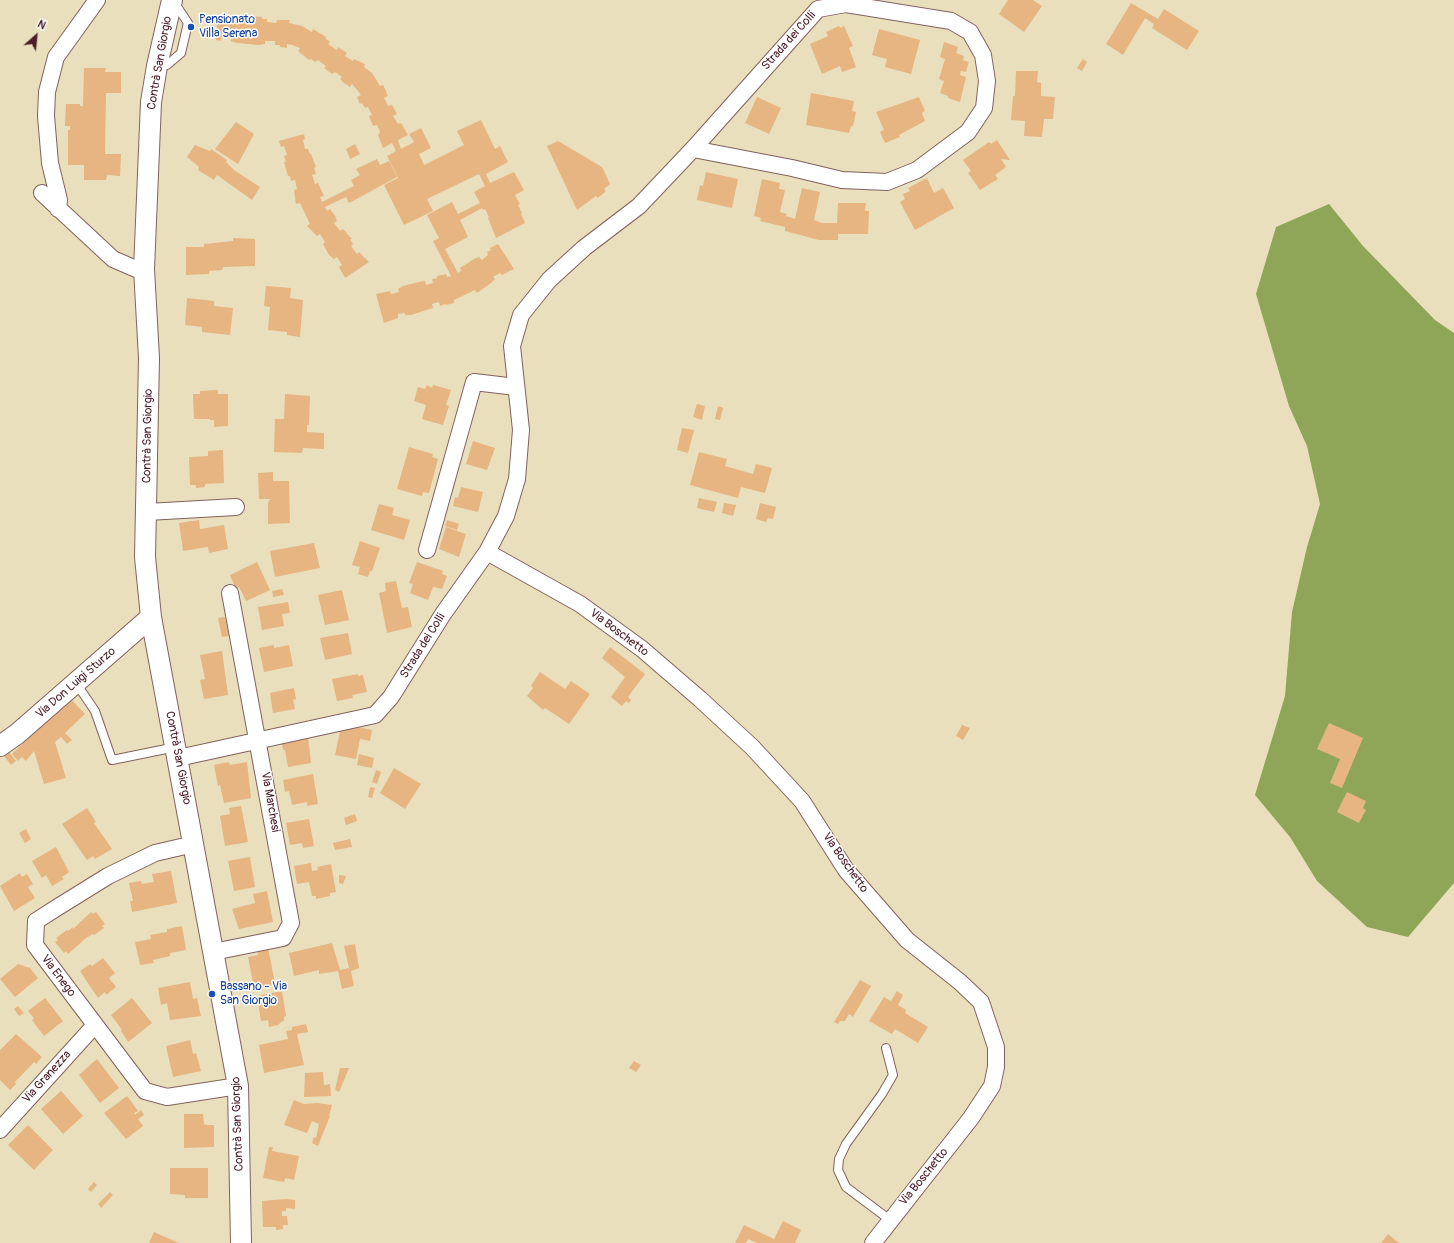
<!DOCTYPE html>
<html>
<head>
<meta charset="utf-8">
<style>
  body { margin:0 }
  #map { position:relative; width:1454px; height:1243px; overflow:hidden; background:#e9dfbc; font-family:Pangolin,sans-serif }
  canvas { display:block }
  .north { position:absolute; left:16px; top:16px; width:40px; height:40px; -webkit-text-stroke:3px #fff; paint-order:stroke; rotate:27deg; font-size:11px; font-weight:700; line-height:16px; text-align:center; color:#4a1f2b }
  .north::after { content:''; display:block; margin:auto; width:14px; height:18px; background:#4a1f2b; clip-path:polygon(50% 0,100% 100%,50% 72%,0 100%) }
</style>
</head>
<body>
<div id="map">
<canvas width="1454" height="1243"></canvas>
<div class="north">N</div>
</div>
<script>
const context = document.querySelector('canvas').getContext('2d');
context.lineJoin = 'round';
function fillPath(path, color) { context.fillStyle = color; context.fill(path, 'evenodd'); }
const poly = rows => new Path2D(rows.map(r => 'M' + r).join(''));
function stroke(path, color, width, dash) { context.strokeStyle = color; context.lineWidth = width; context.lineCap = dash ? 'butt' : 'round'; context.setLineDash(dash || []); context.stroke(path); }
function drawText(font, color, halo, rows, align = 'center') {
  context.font = font + ' Pangolin,sans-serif'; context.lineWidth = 3; context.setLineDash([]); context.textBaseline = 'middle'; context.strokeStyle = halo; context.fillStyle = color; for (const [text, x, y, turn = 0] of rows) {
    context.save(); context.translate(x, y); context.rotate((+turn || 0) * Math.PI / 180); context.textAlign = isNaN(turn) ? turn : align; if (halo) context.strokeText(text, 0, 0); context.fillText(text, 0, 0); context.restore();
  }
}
const forest = poly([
  [1329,204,1363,246,1435,320,1454,333,1454,883,1408,937,1367,927,1317,881,1290,837,1255,795,1285,696,1292,612,1307,547,1320,504,1307,446,1289,406,1256,294,1276,227]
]);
const building = poly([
  [1008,0,1033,0,1042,6,1024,32,999,14],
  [1131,3,1158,19,1164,9,1199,31,1187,50,1152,28,1154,24,1145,18,1123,55,1106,44],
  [218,15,223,15,223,18,233,19,234,16,239,17,239,15,262,17,262,19,267,19,267,22,276,23,277,20,290,20,289,23,302,26,312,32,313,29,326,37,325,38,330,42,328,44,337,50,338,47,347,53,345,56,353,61,354,59,365,64,364,67,372,73,380,86,383,85,386,91,388,96,384,98,388,106,392,105,397,114,393,116,398,124,401,123,408,135,398,140,401,149,414,142,409,134,421,128,431,148,419,154,424,165,464,145,457,131,481,120,495,149,500,146,508,162,486,174,490,183,514,172,524,190,515,195,520,204,518,205,522,213,521,214,525,223,496,238,488,218,489,217,485,209,483,210,482,208,460,220,468,237,445,249,458,273,461,271,460,268,474,259,479,257,482,260,488,255,487,252,491,250,490,248,498,244,514,269,502,275,500,273,493,277,495,279,491,283,477,293,475,290,454,300,454,303,446,305,445,304,440,306,439,302,432,304,433,308,411,315,405,315,405,313,398,314,398,318,384,323,376,294,390,291,391,294,399,292,398,289,403,286,419,282,425,281,426,285,433,283,432,279,437,278,437,276,446,274,447,277,451,276,433,241,439,238,427,215,452,202,458,214,480,203,474,192,485,186,479,174,427,199,433,211,404,225,384,185,398,178,387,156,396,151,392,143,383,148,378,135,380,132,377,125,373,126,369,116,372,115,368,107,365,108,362,103,360,104,357,97,361,95,358,91,352,84,350,87,344,83,340,79,342,77,335,72,332,74,324,68,326,66,318,60,315,62,311,59,309,60,298,51,300,48,292,45,287,44,287,48,280,47,280,45,275,45,275,41,265,41,265,44,259,45,237,43,231,41,231,38,221,37,221,41,216,40],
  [839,26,840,28,844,26,853,46,849,48,856,67,842,72,840,66,822,74,810,44,828,36,826,32],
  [879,29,920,40,911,74,885,67,887,59,872,55],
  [944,42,958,47,956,53,964,56,963,60,969,62,966,72,961,71,960,75,966,77,960,102,948,98,948,96,940,93,944,81,939,79,945,59,940,57],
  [1083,59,1087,62,1082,71,1077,68],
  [84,68,106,68,105,72,121,72,121,93,106,93,105,154,121,154,120,176,107,175,106,180,84,180,84,165,68,165,68,130,70,130,70,126,65,126,66,104,80,104,80,106,83,106],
  [1016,71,1038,71,1037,82,1041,83,1041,96,1055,97,1053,119,1044,119,1042,137,1024,136,1025,121,1011,120,1013,96,1015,96],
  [811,93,854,101,852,111,856,112,853,126,851,126,849,133,806,125],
  [757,97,781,108,769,134,745,123],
  [919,97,925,111,922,113,925,121,899,135,900,137,885,143,880,132,884,130,876,112],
  [236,122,254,134,238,164,215,149],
  [304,134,305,139,303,140,305,149,308,149,310,154,311,154,316,167,314,168,316,174,312,175,315,184,318,183,324,196,320,197,322,202,354,186,351,180,360,175,356,169,377,159,380,165,389,161,397,177,349,203,346,197,325,207,327,211,330,209,335,216,337,221,334,223,340,231,343,229,352,239,350,239,353,244,351,246,357,254,359,252,369,262,345,278,339,267,342,265,337,257,334,259,329,255,323,244,325,242,320,234,317,236,307,226,310,224,300,203,296,204,294,190,297,189,295,180,291,181,290,176,288,176,284,162,286,162,284,156,287,155,284,146,281,147,279,141],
  [997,140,1010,160,1001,159,1006,167,995,175,998,179,980,190,968,173,971,171,963,160,989,142,991,144],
  [558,141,602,167,610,184,604,189,606,191,598,198,596,196,577,210,547,146],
  [355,144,360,154,350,159,346,149],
  [195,145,210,151,211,149,227,160,226,162,234,170,260,187,252,200,217,175,214,180,198,170,199,167,187,157],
  [706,172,738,179,732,208,697,200,700,185,703,186],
  [927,178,934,193,943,188,954,208,915,230,900,202,905,199,903,194,910,191,908,188],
  [762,179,780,183,779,189,785,190,780,212,787,214,786,216,795,219,802,188,820,192,814,220,822,223,837,223,838,203,866,203,865,211,869,211,868,234,838,234,838,240,819,240,785,231,785,227,760,221,761,218,754,216],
  [233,238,255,239,255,266,223,267,222,270,209,271,209,274,186,275,186,247,204,247,204,244,233,241],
  [266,286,291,288,290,298,303,300,300,337,287,335,287,332,268,330,270,307,264,306],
  [187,298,214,301,214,306,233,308,230,335,202,332,202,327,185,325],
  [427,385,432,388,433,385,451,390,446,405,449,406,443,425,422,419,426,405,414,401,418,387,425,389],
  [218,390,218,394,228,394,228,426,214,427,214,420,210,420,210,419,194,419,193,394,200,394,200,391],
  [285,394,310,396,309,425,307,425,307,432,324,433,324,449,303,448,302,453,274,452,275,419,284,419],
  [697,404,705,406,702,420,693,417],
  [718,406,723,408,720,420,715,419],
  [682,428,694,430,688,453,677,450],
  [473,441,495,448,487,470,466,464],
  [409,447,433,454,432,457,438,459,429,493,423,492,422,496,397,489],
  [223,450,224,483,205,484,205,487,196,488,196,485,190,485,189,457,208,456,208,451],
  [699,452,727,459,725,466,753,474,756,464,772,468,765,493,741,487,738,498,690,485],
  [273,472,273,481,289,481,290,523,268,524,268,503,270,499,259,499,258,473],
  [461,487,483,492,478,512,453,506,455,497,458,498],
  [699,498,717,502,714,512,697,508],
  [724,503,736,505,733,516,722,513],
  [760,503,776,507,773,519,768,518,766,522,756,519],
  [379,504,394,508,392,515,410,520,404,540,371,530],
  [199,520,200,529,224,525,228,549,209,553,208,547,183,551,179,523],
  [447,520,459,524,457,530,445,526],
  [446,527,466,534,459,557,439,549],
  [360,541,380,548,372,571,370,571,368,577,358,574,360,567,352,565],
  [314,543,320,568,275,577,270,551],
  [257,562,270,590,246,601,239,587,236,589,230,575],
  [417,562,443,571,442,574,447,576,442,589,433,587,428,600,410,593,413,584,409,583],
  [396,581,402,608,408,607,412,627,387,633,379,593,386,591,385,583],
  [282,589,284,595,273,597,272,591],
  [342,590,349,620,325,625,318,595],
  [288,602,290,613,282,614,284,626,262,630,258,607],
  [225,617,229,636,222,637,218,618],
  [348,633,352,654,325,660,320,638],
  [274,645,274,648,289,645,293,666,264,672,259,648],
  [610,647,645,674,628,697,631,700,629,703,626,701,622,706,611,697,625,677,602,658],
  [222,651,228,695,204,699,200,680,205,679,200,655],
  [540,672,565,689,571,681,590,694,569,724,545,708,543,710,527,696,533,688,531,686],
  [358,674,358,676,363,675,367,692,352,695,353,698,337,701,332,679],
  [294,688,296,699,293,700,295,709,273,713,270,693],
  [70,698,85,714,65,733,72,740,67,744,61,737,55,742,66,778,44,784,34,751,26,761,22,757,18,761,12,754],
  [1329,723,1363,738,1342,788,1330,783,1340,759,1317,749],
  [344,724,372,730,370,741,360,739,356,759,335,755,340,731,342,731],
  [962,725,970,728,963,740,956,736],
  [308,737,311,763,288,767,285,750,283,750,281,739],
  [9,752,16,761,11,765,4,756],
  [359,754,374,758,372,768,357,765],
  [229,762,230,765,247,762,251,798,224,803,220,785,218,786,214,765],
  [394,768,421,784,405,809,380,793],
  [376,770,381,772,377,784,372,782],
  [313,774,318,804,307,806,307,802,292,805,289,791,285,792,283,780],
  [370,787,375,788,372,798,368,797],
  [1347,792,1366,801,1363,808,1366,810,1359,823,1337,812],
  [241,806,248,842,225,846,220,816,230,814,229,808],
  [87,808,96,822,94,823,112,849,95,859,93,856,87,860,62,824],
  [355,814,357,821,346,825,344,818],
  [309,819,314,846,303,848,302,843,290,845,286,823],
  [26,829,31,839,25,843,19,833],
  [350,839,352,847,335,850,333,843],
  [56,847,69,872,62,877,64,879,52,886,46,875,42,878,32,861],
  [250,857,255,887,234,891,228,861],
  [311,863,312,871,318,870,317,867,331,864,336,892,330,893,330,896,316,899,316,896,312,896,309,882,297,884,294,866],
  [171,871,177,903,132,912,130,901,133,901,129,883,141,881,142,884,154,882,152,874],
  [20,873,22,877,27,874,33,884,28,887,35,898,14,911,0,886],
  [339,875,346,876,343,884,339,883],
  [267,891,273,922,239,929,232,909,255,903,253,894],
  [91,912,93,914,96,912,105,924,102,926,104,928,94,935,93,934,86,938,68,954,66,951,64,953,55,942,58,940,56,938,67,930,68,931,73,927,73,929],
  [182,926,186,950,170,953,170,956,153,960,154,963,140,965,135,942,151,939,150,935,167,932,167,929],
  [332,943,340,970,349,968,344,946,355,944,359,968,351,971,354,986,342,989,338,971,319,974,319,970,294,976,289,953],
  [268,947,275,984,254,988,248,957,258,955,257,949],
  [103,958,115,973,109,978,116,987,106,995,105,992,98,998,80,971,90,964,92,966],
  [18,964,30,968,38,978,15,997,0,979],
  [860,980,871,986,853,1017,849,1014,845,1021,840,1021,838,1024,834,1022],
  [190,982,193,999,197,998,201,1016,170,1020,167,1003,161,1005,158,988],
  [282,991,286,1016,284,1017,284,1021,281,1022,278,1025,269,1027,268,1020,261,1021,257,996],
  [897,991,903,995,898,1005,906,1010,905,1013,928,1027,918,1043,895,1029,892,1034,869,1021,884,997,891,1001],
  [45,998,63,1021,44,1036,32,1020,34,1018,28,1011],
  [132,998,152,1023,128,1042,121,1031,122,1030,111,1015],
  [18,1006,24,1013,19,1016,14,1009],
  [306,1024,308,1032,297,1034,304,1065,264,1073,259,1045,288,1039,286,1031,292,1030,292,1027],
  [16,1034,42,1057,36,1064,34,1062,15,1082,16,1084,10,1090,0,1080,0,1050],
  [190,1040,193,1054,196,1053,201,1071,173,1077,166,1046],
  [97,1059,119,1088,100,1103,79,1075],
  [634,1061,641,1065,636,1072,629,1068],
  [340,1068,349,1068,339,1092,335,1090],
  [323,1072,324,1085,330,1084,331,1096,304,1097,305,1073],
  [61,1091,83,1116,63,1134,41,1109],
  [127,1096,138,1111,134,1113,135,1115,141,1110,144,1115,138,1119,143,1126,126,1139,104,1113],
  [294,1100,304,1104,317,1103,332,1105,329,1116,330,1116,318,1146,312,1143,314,1137,316,1138,319,1124,312,1121,307,1133,284,1125],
  [184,1114,203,1114,204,1124,206,1125,214,1125,214,1147,184,1148],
  [28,1125,53,1150,34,1170,8,1145],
  [269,1147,273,1147,272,1151,299,1156,294,1180,285,1178,284,1182,263,1178],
  [170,1168,208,1168,208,1198,185,1198,185,1195,170,1194],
  [94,1182,97,1185,91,1192,88,1189],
  [110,1192,113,1195,101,1208,98,1204],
  [286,1199,295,1200,295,1209,286,1208,286,1211,282,1211,282,1216,287,1216,288,1225,283,1225,283,1229,276,1230,276,1227,263,1227,262,1201],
  [783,1221,801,1230,795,1243,757,1243,748,1239,746,1243,735,1243,744,1225,774,1239],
  [154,1232,179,1243,149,1243],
  [1388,1234,1399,1243,1381,1243]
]);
const service = poly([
  [158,66,167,65,181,53,188,23,178,8,172,6],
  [76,683,95,711,112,760,176,747],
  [886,1048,893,1075,882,1094,846,1144,839,1159,838,1170,846,1187,890,1220]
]);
const minor = poly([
  [42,193,113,259,136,269,144,269],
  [58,209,59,200,50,163,46,116,47,92,56,57,97,0],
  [147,512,236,507],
  [427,550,474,382,516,387],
  [487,552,580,604,642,649,700,699,752,747,802,801,846,870,907,940,960,982,981,1002,996,1047,996,1067,992,1086,971,1118,873,1243],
  [178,758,375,715,391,697,443,614,487,552,506,516,517,479,521,430,512,346,521,315,549,280,584,248,639,206,693,149,818,9,846,4,951,21,970,32,983,55,987,81,984,108,968,132,917,170,887,182,842,180,792,168,693,149],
  [194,844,155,853,108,876,58,907,36,921,35,945,145,1091,167,1097,238,1086],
  [213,952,283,938,291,923,230,593],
  [0,1130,95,1025]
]);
const tertiary = poly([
  [172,0,157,66,151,102,148,174,144,269,149,358,145,557,151,617,238,1086,241,1243],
  [0,746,17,734,151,617]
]);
const markers = [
  [191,27,4,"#1a4fb4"],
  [212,994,4,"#1a4fb4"]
];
const transitNames = [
  ["Pensionato",199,20],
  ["Villa Serena",199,34],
  ["Bassano - Via",220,987],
  ["San Giorgio",220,1001]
];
const streetNames = [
  ["Strada dei Colli",789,41,-48],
  ["Contrà San Giorgio",160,63,-80],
  ["Contrà San Giorgio",148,436,-89],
  ["Via Boschetto",619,633,37],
  ["Strada dei Colli",423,646,-58],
  ["Via Don Luigi Sturzo",76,683,-41],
  ["Contrà San Giorgio",178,758,79],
  ["Via Marchesi",270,802,80],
  ["Via Boschetto",845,863,55],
  ["Via Enego",58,976,53],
  ["Via Granezza",47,1077,-48],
  ["Contrà San Giorgio",238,1124,-92],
  ["Via Boschetto",924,1177,-51]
];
fillPath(forest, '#8fa658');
fillPath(building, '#e6b581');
stroke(service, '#82625e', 10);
stroke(minor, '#82625e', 18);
stroke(tertiary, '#82625e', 22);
stroke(service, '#fff', 8);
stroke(minor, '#fff', 16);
stroke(tertiary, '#fff', 20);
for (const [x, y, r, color] of markers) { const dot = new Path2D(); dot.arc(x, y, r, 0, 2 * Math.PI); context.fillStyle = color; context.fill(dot); stroke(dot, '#fff', 1.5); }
drawText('12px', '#164399', '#fff', transitNames, 'left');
drawText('12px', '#4a1f2b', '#fff', streetNames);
</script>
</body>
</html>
